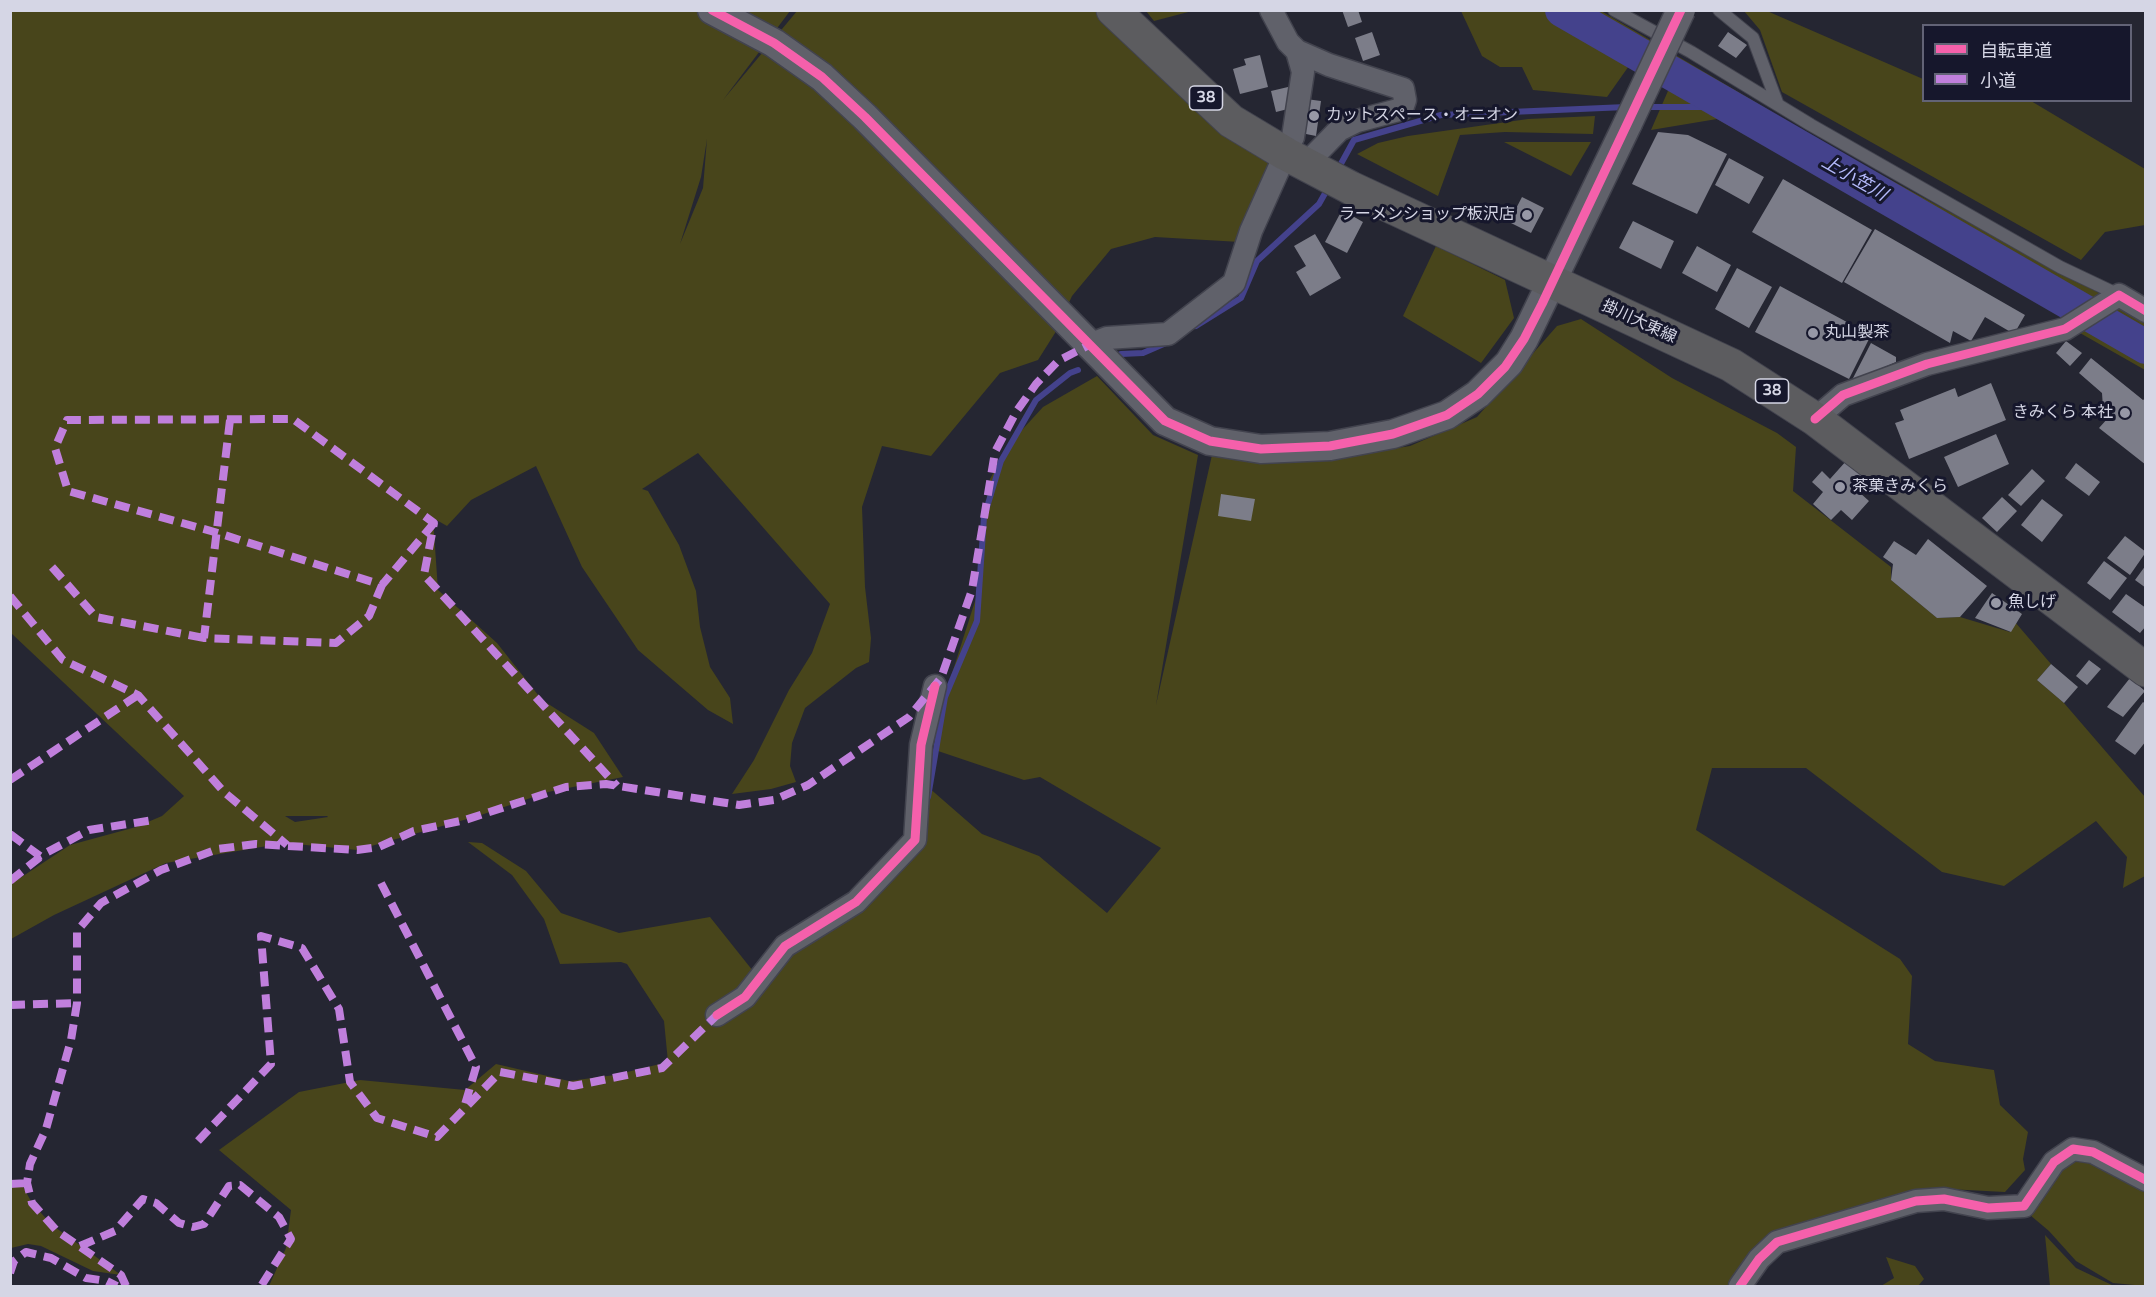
<!DOCTYPE html>
<html>
<head>
<meta charset="utf-8">
<style>
  body { margin:0 }
  #map { position:relative; width:2156px; height:1297px; overflow:hidden; background:#252632; font-family:"Varela Round","Noto Sans JP",sans-serif }
  canvas { display:block }
  .frame { position:absolute; inset:0; border:12px solid #d5d6e5; pointer-events:none }
  .legend { position:absolute; left:1922px; top:24px; width:210px; height:78px; box-sizing:border-box; background:#16172c; border:2px solid #626376; margin:0; padding:8px 10px; list-style:none; font-size:18px; color:#d5d6e5 }
  .legend li { display:flex; align-items:center; gap:12px; height:30px }
  .legend b { width:30px; border:2px solid #626376 }
</style>
</head>
<body>
<div id="map">
<canvas width="2156" height="1297"></canvas>
<div class="frame"></div>
<ul class="legend">
<li><b style="height:8px;background:#f560ab"></b>自転車道</li>
<li><b style="height:8px;background:#c07fdc"></b>小道</li>
</ul>
</div>
<script>
const context = document.querySelector('canvas').getContext('2d');
context.lineJoin = 'round';
function fillPath(path, color) { context.fillStyle = color; context.fill(path, 'evenodd'); }
const poly = rows => new Path2D(rows.map(r => 'M' + r).join(''));
function stroke(path, color, width, dash) { context.strokeStyle = color; context.lineWidth = width; context.lineCap = dash ? 'butt' : 'round'; context.setLineDash(dash || []); context.stroke(path); }
function drawText(font, color, halo, rows, align = 'center') {
  context.font = font + ' "Varela Round","Noto Sans JP",sans-serif'; context.lineWidth = 6; context.setLineDash([]); context.textBaseline = 'middle'; context.strokeStyle = halo; context.fillStyle = color; for (const [text, x, y, turn = 0] of rows) {
    context.save(); context.translate(x, y); context.rotate((+turn || 0) * Math.PI / 180); context.textAlign = isNaN(turn) ? turn : align; if (halo) context.strokeText(text, 0, 0); context.fillText(text, 0, 0); context.restore();
  }
}
const green = poly([
  [11,11,790,11,723,100,797,11,1102,11,1269,158,1270,165,1240,242,1155,237,1111,249,1072,296,1055,333,1038,360,1000,373,931,456,882,446,862,507,865,587,871,638,869,662,856,668,805,708,792,743,790,766,796,782,771,789,732,794,754,760,789,690,812,653,830,604,698,453,642,489,648,491,679,545,696,591,700,627,710,667,730,698,733,724,708,710,638,650,582,567,536,466,471,500,447,526,433,518,438,590,497,643,542,700,594,733,623,777,548,792,478,816,357,850,285,843,166,863,54,915,11,939,11,884,70,845,136,827,162,816,184,796,11,633],
  [707,139,703,188,680,244,701,177],
  [285,816,327,816,328,817,295,822],
  [1146,11,1192,11,1154,21],
  [1461,11,1601,11,1845,155,2145,318,2145,370,2080,333,2049,307,1717,119,1651,130,1671,84,1631,63,1607,97,1533,90,1522,67,1500,67,1482,56],
  [1744,11,1767,11,1923,79,1924,100,2031,101,2145,169,2145,225,2105,232,2081,260,1782,92,1760,30],
  [1595,116,1593,134,1505,132,1460,135,1438,196,1357,154,1378,143,1408,136,1528,119],
  [1504,142,1591,142,1571,176],
  [1436,246,1505,280,1514,318,1481,363,1403,316],
  [1581,319,1672,378,1777,433,1796,447,1793,491,1891,567,1891,580,1937,618,1960,617,2010,632,2015,622,2051,664,2037,680,2064,703,2145,797,2145,876,2123,888,2127,857,2096,821,2004,886,1942,872,1806,768,1712,768,1696,830,1900,959,1912,976,1908,1044,1935,1061,1994,1070,2000,1105,2028,1132,2023,1159,2025,1170,2005,1192,1929,1188,1863,1205,1764,1238,1730,1286,269,1286,286,1248,291,1210,219,1150,299,1092,360,1080,465,1090,496,1064,569,1081,615,1075,668,1062,664,1021,627,964,621,962,560,964,544,919,512,875,468,842,482,843,526,871,561,913,619,933,710,917,753,971,915,840,920,780,982,834,1039,856,1107,913,1161,848,1040,777,1024,780,938,751,941,708,976,598,981,537,990,479,1010,443,1043,407,1097,376,1153,435,1198,455,1156,705,1212,455,1353,455,1410,446,1477,417,1557,326],
  [2083,1158,2145,1188,2145,1286,2113,1283,2076,1261,2049,1231,2030,1215,2058,1171],
  [21,1183,32,1203,52,1225,121,1275,93,1271,41,1246,28,1244,11,1248,11,1184],
  [2045,1235,2076,1268,2114,1286,2050,1286],
  [1886,1257,1915,1266,1924,1279,1918,1286,1881,1286,1894,1278]
]);
const stream = poly([
  [1645,107,1729,107],
  [1337,171,1354,140,1441,115,1626,107],
  [1196,326,1241,298,1257,261,1319,204,1328,188],
  [1121,354,1143,353,1166,343],
  [928,797,945,697,977,621,984,517,1001,461,1036,400,1070,373,1078,370]
]);
const river = poly([
  [1562,10,2146,347]
]);
const building = poly([
  [1342,10,1358,10,1362,22,1348,27],
  [1372,32,1380,55,1363,61,1355,38],
  [1728,32,1747,45,1736,58,1718,46],
  [1260,55,1268,87,1240,94,1233,69,1246,65,1244,59],
  [1288,87,1292,108,1276,112,1271,91],
  [1306,99,1321,101,1316,136,1301,133],
  [1658,132,1688,135,1727,154,1697,214,1632,184],
  [1729,158,1764,177,1749,204,1715,185],
  [1783,179,1872,230,1842,283,1752,232],
  [1522,197,1544,208,1531,233,1509,222],
  [1342,210,1363,222,1347,253,1325,242],
  [1633,221,1674,241,1661,269,1619,248],
  [1875,229,2025,315,2014,334,1985,317,1971,341,1953,331,1950,343,1844,282],
  [1315,234,1341,278,1310,296,1296,272,1306,266,1294,246],
  [1697,246,1731,265,1717,292,1682,273],
  [1737,268,1772,287,1749,328,1715,309],
  [1780,286,1871,335,1849,379,1755,332],
  [2066,341,2082,353,2070,366,2056,353],
  [1871,343,1896,357,1896,362,1851,382],
  [2091,358,2143,400,2146,398,2146,465,2099,428,2108,418,2103,408,2102,393,2079,373],
  [1991,383,2006,420,1909,459,1895,423,1904,420,1900,410,1955,388,1958,397],
  [1996,434,2009,464,1958,487,1944,457],
  [1847,460,1869,480,1859,492,1869,501,1852,520,1841,510,1831,520,1813,504,1823,492,1812,482,1822,471,1830,479],
  [2076,463,2100,482,2089,496,2065,478],
  [2032,469,2045,481,2021,506,2008,495],
  [1221,494,1255,499,1251,521,1218,516],
  [2002,497,2017,511,1997,532,1982,518],
  [2042,499,2063,515,2042,542,2021,525],
  [2125,536,2146,552,2130,575,2107,558],
  [1928,539,1987,586,1960,617,1937,618,1891,580,1893,564,1883,557,1894,541,1916,555],
  [2104,561,2127,578,2110,600,2087,583],
  [2146,565,2146,588,2135,580],
  [1992,593,2022,614,2011,632,1975,618],
  [2126,594,2146,608,2146,626,2140,633,2112,612],
  [2089,660,2101,669,2087,685,2076,676],
  [2051,664,2078,687,2064,703,2037,680],
  [2130,678,2145,691,2123,717,2107,707],
  [2143,702,2146,704,2146,741,2135,755,2115,741]
]);
const service = poly([
  [1614,10,1691,52,1811,125,2060,267,2119,295],
  [1719,10,1753,38,1778,105]
]);
const minor = poly([
  [1271,10,1288,42,1297,51,1329,65,1403,89,1405,100,1402,109,1357,121,1339,130,1305,165],
  [1089,345,1107,338,1168,334,1234,283,1251,231,1293,137,1303,72,1297,51],
  [1815,419,1843,395,1927,364,2065,329,2119,295,2146,311],
  [717,1015,745,997,785,946,856,902,915,840,921,745,935,686],
  [1740,1286,1759,1259,1777,1242,1916,1201,1944,1199,1988,1208,2024,1206,2054,1162,2073,1149,2093,1152,2146,1180]
]);
const tertiary = poly([
  [712,10,774,43,822,77,865,117,1165,421,1210,441,1261,449,1330,446,1393,434,1447,415,1478,394,1509,363,1524,339,1628,123]
]);
const primary = poly([
  [1113,10,1231,121,1286,154,1351,188,1731,365,1815,419,2146,670]
]);
const tertiaryBridge = poly([
  [1628,123,1681,10]
]);
const quiet = poly([
  [230,420,204,638,336,643,369,616,382,585],
  [434,523,382,585,218,533,68,491,55,448,67,420,293,419,434,523,424,575,617,786],
  [52,567,96,617,204,638],
  [10,596,63,660,138,695,224,792,287,845],
  [10,780,138,695],
  [10,834,40,856,89,830,154,820],
  [10,881,45,853],
  [381,883,476,1067,464,1108],
  [10,1005,77,1003],
  [198,1141,271,1064,261,936,302,948,339,1009,350,1082,377,1118,437,1137,500,1072,573,1086,662,1068,717,1015],
  [10,1184,27,1183],
  [80,1246,115,1231,143,1199,156,1203,179,1223,193,1227,204,1224,229,1186,240,1185,279,1217,291,1239,261,1286],
  [10,1273,14,1261,26,1252,51,1258,86,1278,107,1281,117,1286],
  [126,1286,121,1275,57,1231,32,1203,27,1183,30,1164,46,1129,71,1040,77,1003,77,931,101,903,161,870,218,849,256,844,357,850,379,847,414,831,465,820,566,787,606,784,739,805,774,800,808,785,909,717,941,678,972,590,995,452,1016,412,1036,384,1058,361,1089,345]
]);
const cycleway = poly([
  [712,10,774,43,822,77,865,117,1165,421,1210,441,1261,449,1330,446,1393,434,1447,415,1478,394,1505,367,1524,339,1542,304,1681,10],
  [1815,419,1843,395,1927,364,2065,329,2119,295,2146,311],
  [717,1015,745,997,785,946,856,902,915,840,921,745,935,686],
  [1740,1286,1759,1259,1777,1242,1916,1201,1944,1199,1988,1208,2024,1206,2054,1162,2073,1149,2093,1152,2146,1180]
]);
const markers = [
  [1314,116,6,"#9798a6"],
  [1527,215,6,"#9798a6"],
  [1813,333,6,"#9798a6"],
  [2125,413,6,"#9798a6"],
  [1840,487,6,"#9798a6"],
  [1996,603,6,"#9798a6"]
];
const shields = [
  [1206,98,33],
  [1772,391,33]
];
const shieldNames = [
  ["38",1206,98],
  ["38",1772,391]
];
const poiNames = [
  ["カットスペース・オニオン",1326,116],
  ["ラーメンショップ板沢店",1515,215,"right"],
  ["丸山製茶",1825,333],
  ["きみくら 本社",2113,413,"right"],
  ["茶菓きみくら",1852,487],
  ["魚しげ",2008,603]
];
const streetNames = [
  ["掛川大東線",1639,322,25]
];
const waterNames = [
  ["上小笠川",1854,179,30]
];
fillPath(green, '#48451b');
stroke(stream, '#44428c', 6);
stroke(river, '#44428c', 34);
fillPath(building, '#7c7d89');
stroke(service, '#42434e', 14);
stroke(minor, '#42434e', 25);
stroke(tertiary, '#42434e', 31);
stroke(primary, '#42434e', 35);
stroke(service, '#60616a', 12);
stroke(minor, '#60616a', 22);
stroke(tertiary, '#60616a', 28);
stroke(primary, '#5c5c5f', 33);
stroke(tertiaryBridge, '#42434e', 31, []);
stroke(tertiaryBridge, '#60616a', 28);
stroke(quiet, '#c07fdc', 8, [15, 8]);
stroke(cycleway, '#f560ab', 9);
for (const [x, y, r, color] of markers) { const dot = new Path2D(); dot.arc(x, y, r, 0, 2 * Math.PI); context.fillStyle = color; context.fill(dot); stroke(dot, '#16172c', 2); }
for (const [x, y, w] of shields) { const box = new Path2D(); box.roundRect(x - w / 2, y - 12, w, 24, 4.5); context.fillStyle = '#16172c'; context.fill(box); stroke(box, '#d5d6e5', 1.5); }
drawText('bold 15px', '#d5d6e5', null, shieldNames);
drawText('16px', '#d5d6e5', '#16172c', poiNames, 'left');
drawText('16px', '#d5d6e5', '#16172c', streetNames);
drawText('italic 18px', '#b5bafc', '#16172c', waterNames);
</script>
</body>
</html>
